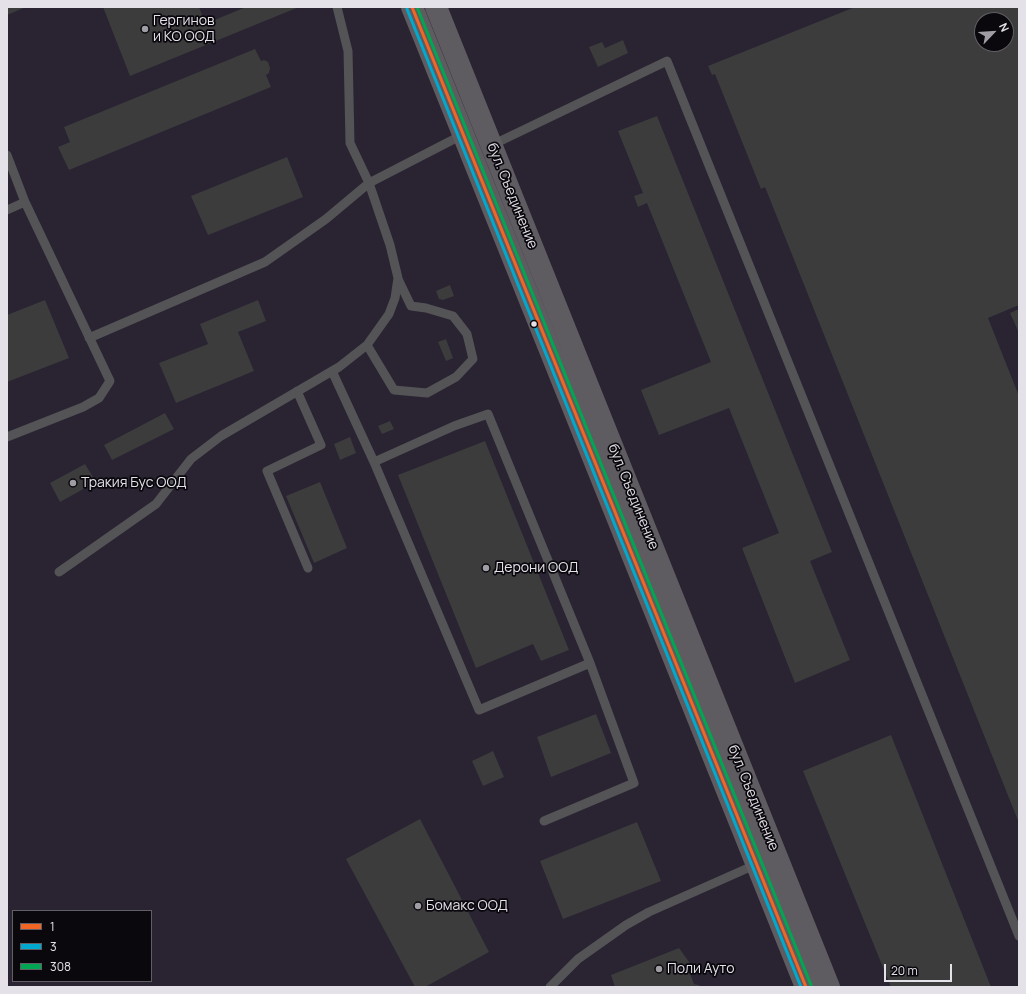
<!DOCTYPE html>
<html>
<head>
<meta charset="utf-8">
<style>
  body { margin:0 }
  #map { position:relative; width:1026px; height:994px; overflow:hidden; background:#222025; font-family:Manrope,sans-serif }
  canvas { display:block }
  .frame { position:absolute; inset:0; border:8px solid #e4e1e9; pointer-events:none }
  .legend { position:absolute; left:12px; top:910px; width:140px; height:72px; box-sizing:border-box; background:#0a080d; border:1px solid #615f65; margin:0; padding:5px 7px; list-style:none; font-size:12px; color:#e4e1e9 }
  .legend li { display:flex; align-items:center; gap:8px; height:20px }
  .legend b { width:20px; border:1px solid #615f65 }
  .north { position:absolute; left:974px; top:12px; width:40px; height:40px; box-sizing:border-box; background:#0a080d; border:1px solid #615f65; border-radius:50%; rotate:65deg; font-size:11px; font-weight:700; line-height:16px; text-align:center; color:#e4e1e9 }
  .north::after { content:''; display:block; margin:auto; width:14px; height:18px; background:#a09da4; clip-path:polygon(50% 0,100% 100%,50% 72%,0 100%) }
  .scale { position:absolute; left:884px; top:964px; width:68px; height:18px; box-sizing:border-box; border:2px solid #e4e1e9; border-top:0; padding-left:5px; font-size:12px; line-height:14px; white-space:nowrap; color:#e4e1e9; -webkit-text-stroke:3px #0a080d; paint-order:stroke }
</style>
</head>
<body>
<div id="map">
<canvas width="1026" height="994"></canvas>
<div class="frame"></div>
<ul class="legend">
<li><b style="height:5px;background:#f26522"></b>1</li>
<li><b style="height:5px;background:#00a9ce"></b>3</li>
<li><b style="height:5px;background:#00a651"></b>308</li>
</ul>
<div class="north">N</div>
<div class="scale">20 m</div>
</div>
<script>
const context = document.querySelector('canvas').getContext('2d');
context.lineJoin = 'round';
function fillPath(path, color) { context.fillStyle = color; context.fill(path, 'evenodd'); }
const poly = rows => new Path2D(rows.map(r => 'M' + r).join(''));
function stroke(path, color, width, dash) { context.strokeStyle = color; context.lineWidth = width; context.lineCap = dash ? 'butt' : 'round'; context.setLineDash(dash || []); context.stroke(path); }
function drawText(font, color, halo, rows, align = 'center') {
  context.font = font + ' Manrope,sans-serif'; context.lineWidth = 3.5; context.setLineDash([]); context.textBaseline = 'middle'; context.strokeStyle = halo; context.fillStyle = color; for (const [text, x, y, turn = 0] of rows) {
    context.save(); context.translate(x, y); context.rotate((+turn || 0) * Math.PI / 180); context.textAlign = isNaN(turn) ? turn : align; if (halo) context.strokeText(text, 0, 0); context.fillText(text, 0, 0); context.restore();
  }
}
const built = poly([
  [7,7,1019,7,1019,987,8,987],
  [982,20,1006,20,1006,44,982,44],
  [13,911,151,911,151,981,13,981]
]);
const building = poly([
  [7,7,26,7,7,15],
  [103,7,199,7,206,25,212,22,212,21,246,7,299,7,130,76],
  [855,7,1019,7,1019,305,988,318,1019,396,1019,823,765,187,761,189,715,74,712,75,708,66],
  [982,20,1006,20,1006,44,982,44],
  [623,40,628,53,598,67,589,47,602,42,605,48],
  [255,49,261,61,264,60,268,62,270,68,269,73,266,75,271,87,69,170,58,147,70,142,64,127],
  [657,116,832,552,810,561,850,660,795,683,742,548,779,533,729,408,659,435,641,390,711,362,647,203,638,207,634,196,643,193,618,131],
  [287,157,303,197,208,235,191,196],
  [450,285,454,296,443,300,439,299,436,291],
  [45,300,69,358,7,382,7,315],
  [258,300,266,321,238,332,254,371,176,403,159,363,208,344,200,324],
  [1019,309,1019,333,1010,313],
  [446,339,453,358,446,361,438,342],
  [165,413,174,429,112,460,104,445],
  [390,421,394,429,382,434,378,426],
  [350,437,356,453,340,460,334,444],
  [485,441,569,650,541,661,533,644,476,668,398,475],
  [85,464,96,482,60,502,50,483],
  [320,482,347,548,314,563,286,496],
  [596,714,611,753,551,777,537,737],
  [891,735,991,987,891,987,803,771],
  [493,751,504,777,483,786,472,761],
  [420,819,489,952,425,987,415,987,346,859],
  [637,822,661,881,563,919,540,861],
  [679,948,692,966,689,971,694,984,699,985,700,987,615,987,611,975]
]);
const lane = poly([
  [492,145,667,61,1019,936],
  [7,155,25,202,110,381,99,398,83,407,7,437],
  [7,210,25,202],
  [89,338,265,262,326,219,369,183,464,134],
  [367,345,394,390,427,393,456,377,473,359,467,334,453,316,426,308,411,306,398,279],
  [332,371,374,462,454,426,488,414,590,663,479,710,374,462],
  [297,391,321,445,267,471,308,568],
  [59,572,156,504,191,459,221,436,339,367,367,345,389,314,395,298,398,278,390,245,369,183,350,143,348,51,337,7],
  [544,821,634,783,590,663],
  [550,987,578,959,626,925,649,912,757,864]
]);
const primary = poly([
  [412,7,806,987],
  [436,7,829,987]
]);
const bus1 = poly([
  [412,7,806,987]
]);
const bus2 = poly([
  [407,9,801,987]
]);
const bus3 = poly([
  [417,7,811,985]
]);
const markers = [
  [145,29,4,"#a09da4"],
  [534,324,3.5,"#e4e1e9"],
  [73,483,4,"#a09da4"],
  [486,568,4,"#a09da4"],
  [418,906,4,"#a09da4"],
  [659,969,4,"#a09da4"]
];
const poiNames = [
  ["Гергинов",153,21],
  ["и КО ООД",153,37],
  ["Тракия Бус ООД",81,483],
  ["Дерони ООД",494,568],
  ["Бомакс ООД",426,906],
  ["Поли Ауто",667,969]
];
const streetNames = [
  ["бул. Съединение",512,196,68],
  ["бул. Съединение",633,497,68],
  ["бул. Съединение",753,798,68]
];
fillPath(built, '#292332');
fillPath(building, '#3c3c3d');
stroke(lane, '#545355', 9);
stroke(primary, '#5e5c60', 22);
stroke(bus1, '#f26522', 3);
stroke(bus2, '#00a9ce', 3);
stroke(bus3, '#00a651', 3);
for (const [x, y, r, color] of markers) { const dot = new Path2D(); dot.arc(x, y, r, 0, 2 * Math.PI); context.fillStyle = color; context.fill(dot); stroke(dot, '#0a080d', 1.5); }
drawText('14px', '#e4e1e9', '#0a080d', poiNames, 'left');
drawText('14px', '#e4e1e9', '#0a080d', streetNames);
</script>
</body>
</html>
